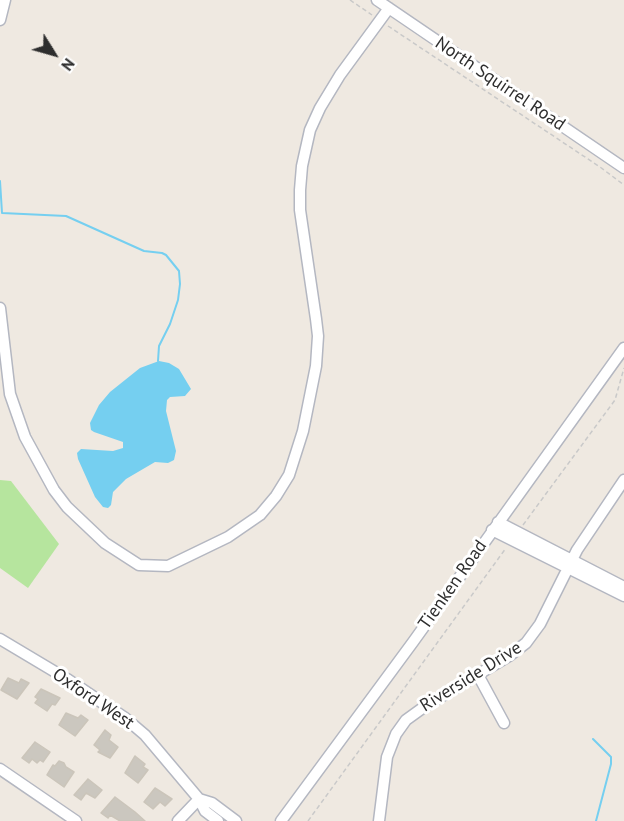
<!DOCTYPE html>
<html>
<head>
<meta charset="utf-8">
<style>
  body { margin:0 }
  #map { position:relative; width:624px; height:821px; overflow:hidden; background:#efe9e1; font-family:"PT Sans",sans-serif }
  canvas { display:block }
  .north { position:absolute; left:24px; top:24px; width:60px; height:60px; -webkit-text-stroke:4px #fff; paint-order:stroke; rotate:127deg; font-size:16px; font-weight:700; line-height:24px; text-align:center; color:#2e2e2e }
  .north::after { content:''; display:block; margin:auto; width:21px; height:27px; background:#2e2e2e; clip-path:polygon(50% 0,100% 100%,50% 72%,0 100%) }
</style>
</head>
<body>
<div id="map">
<canvas width="624" height="821"></canvas>
<div class="north">N</div>
</div>
<script>
const context = document.querySelector('canvas').getContext('2d');
context.lineJoin = 'round';
function fillPath(path, color) { context.fillStyle = color; context.fill(path, 'evenodd'); }
const poly = rows => new Path2D(rows.map(r => 'M' + r).join(''));
function stroke(path, color, width, dash) { context.strokeStyle = color; context.lineWidth = width; context.lineCap = dash ? 'butt' : 'round'; context.setLineDash(dash || []); context.stroke(path); }
function drawText(font, color, halo, rows, align = 'center') {
  context.font = font + ' "PT Sans",sans-serif'; context.lineWidth = 6; context.setLineDash([]); context.textBaseline = 'middle'; context.strokeStyle = halo; context.fillStyle = color; for (const [text, x, y, turn = 0] of rows) {
    context.save(); context.translate(x, y); context.rotate((+turn || 0) * Math.PI / 180); context.textAlign = isNaN(turn) ? turn : align; if (halo) context.strokeText(text, 0, 0); context.fillText(text, 0, 0); context.restore();
  }
}
const green = poly([
  [0,480,11,481,59,544,28,588,0,568]
]);
const water = poly([
  [159,361,169,363,179,369,191,389,185,396,170,397,167,400,166,411,176,451,174,460,168,463,155,462,126,479,113,492,111,505,108,508,103,507,95,497,78,459,77,453,81,449,113,451,123,448,123,442,94,432,91,430,90,423,99,405,110,392,140,368]
]);
const stream = poly([
  [0,181,2,213,66,216,144,251,162,253,166,255,179,271,180,284,178,300,170,324,159,346,158,361],
  [593,739,611,757,611,764,596,821]
]);
const building = poly([
  [8,678,19,683,21,679,29,683,17,699,1,690,8,678],
  [41,689,60,698,55,705,52,704,47,711,35,703,38,699,35,697,41,689],
  [66,713,78,718,81,715,88,720,75,736,59,725,66,713],
  [105,730,111,735,109,740,118,747,110,758,98,752,100,750,94,745,105,730],
  [35,742,50,752,43,762,40,760,37,763,32,759,29,763,22,758,35,742],
  [135,756,145,764,143,767,148,770,138,783,125,773,135,756],
  [59,761,64,763,66,767,74,772,64,787,47,775,53,765,55,766,59,761],
  [88,779,102,790,95,798,86,793,81,800,74,795,88,779],
  [155,788,172,799,165,806,160,802,153,809,144,802,155,788],
  [115,797,135,812,145,821,120,821,110,815,108,818,101,813,115,797]
]);
const path = poly([
  [350,0,372,15],
  [388,26,600,167,624,185],
  [523,525,615,400,624,368],
  [308,821,506,548]
]);
const minor = poly([
  [377,0,624,168],
  [0,20,5,0],
  [0,308,10,394,25,437,54,490,67,507,105,543,139,565,168,566,228,537,260,515,276,496,289,475,303,431,316,366,318,336,316,319,300,210,300,190,302,166,310,130,320,108,340,75,389,8],
  [498,522,624,587],
  [492,530,624,596],
  [0,639,67,679,125,718,145,735,199,799,205,811,218,821],
  [478,675,504,723],
  [0,769,76,821],
  [199,799,212,803,236,821],
  [178,821,199,799],
  [281,821,413,642,624,348],
  [379,821,387,757,396,734,406,720,424,707,509,656,526,643,540,624,577,550,624,480]
]);
const streetNames = [
  ["North Squirrel Road",500,84,34],
  ["Tienken Road",453,585,-55],
  ["Riverside Drive",471,677,-32],
  ["Oxford West",93,699,34]
];
fillPath(green, '#b6e59e');
fillPath(water, '#75cff0');
stroke(stream, '#75cff0', 2);
fillPath(building, '#cbc7bf');
stroke(building, '#cbc5ba', 1.5);
stroke(minor, '#b4b7c1', 13);
stroke(path, '#c9c9c9', 1.5, [4.5, 3]);
stroke(minor, '#fff', 10);
drawText('18px', '#2e2e2e', '#fff', streetNames);
</script>
</body>
</html>
